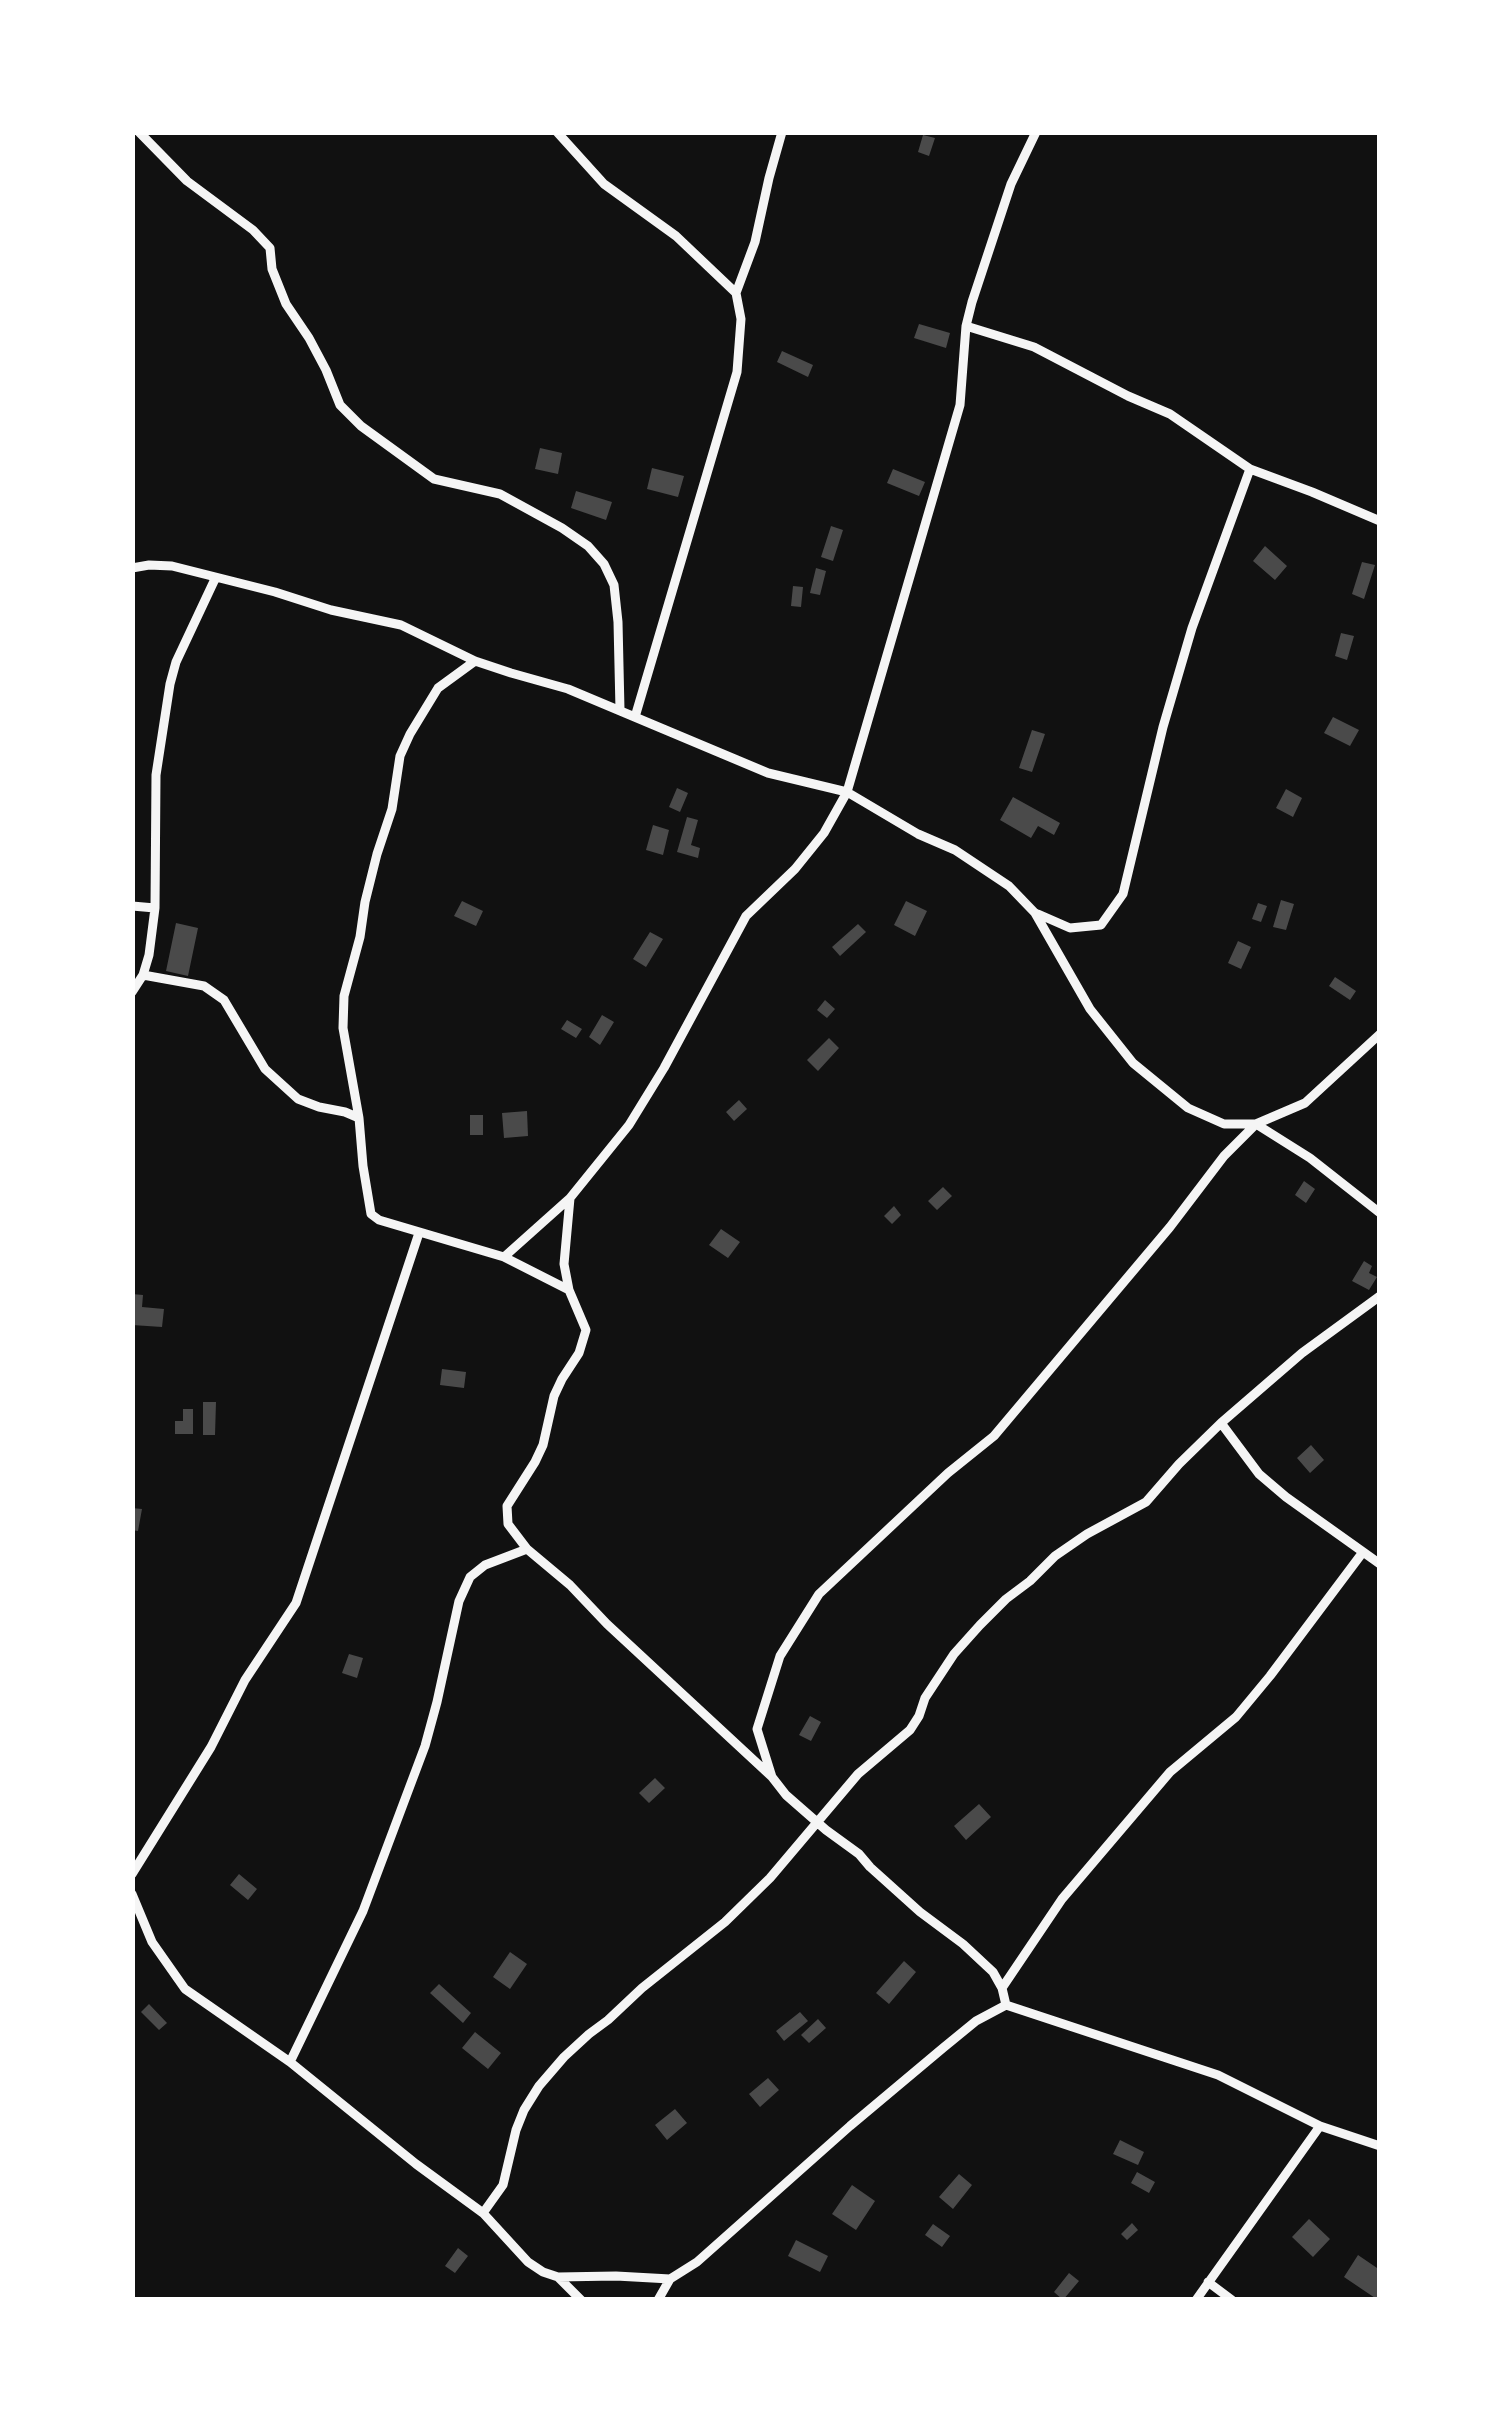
<!DOCTYPE html>
<html>
<head>
<meta charset="utf-8">
<style>
  body { margin:0 }
  #map { position:relative; width:1512px; height:2432px; overflow:hidden; background:#111; font-family:"Work Sans",sans-serif }
  canvas { display:block }
  .frame { position:absolute; inset:0; border:135px solid #fff; pointer-events:none }
</style>
</head>
<body>
<div id="map">
<canvas width="1512" height="2432"></canvas>
<div class="frame"></div>
</div>
<script>
const context = document.querySelector('canvas').getContext('2d');
context.lineJoin = 'round';
function fillPath(path, color) { context.fillStyle = color; context.fill(path, 'evenodd'); }
const poly = rows => new Path2D(rows.map(r => 'M' + r).join(''));
function stroke(path, color, width, dash) { context.strokeStyle = color; context.lineWidth = width; context.lineCap = dash ? 'butt' : 'round'; context.setLineDash(dash || []); context.stroke(path); }
const building = poly([
  [923,135,935,138,929,156,918,152],
  [919,324,950,333,946,348,914,338],
  [782,351,813,365,808,377,777,362],
  [540,448,562,453,558,474,535,469],
  [652,468,684,476,678,497,647,489],
  [893,469,925,482,919,496,887,483],
  [576,491,612,502,606,520,571,508],
  [831,526,843,530,833,561,821,557],
  [1265,546,1287,566,1275,580,1253,561],
  [1362,562,1375,565,1364,599,1352,594],
  [816,568,826,571,820,595,810,593],
  [793,586,803,587,801,607,791,606],
  [1341,633,1354,636,1347,660,1335,656],
  [1333,717,1359,730,1350,746,1324,733],
  [1032,730,1045,734,1032,772,1019,768],
  [677,788,688,793,680,812,669,807],
  [1286,789,1302,798,1293,817,1276,808],
  [1013,797,1060,823,1054,835,1038,826,1031,838,1000,820],
  [687,817,698,820,691,845,700,848,698,858,677,852],
  [653,825,669,830,663,855,646,850],
  [1281,900,1294,904,1286,930,1273,927],
  [462,901,483,911,476,926,454,916],
  [906,901,927,911,915,936,894,925],
  [1258,903,1267,906,1261,922,1252,919],
  [176,923,198,928,188,976,166,971],
  [858,924,866,932,840,956,832,947],
  [650,932,663,939,646,967,633,959],
  [1238,941,1251,947,1241,969,1228,963],
  [1335,977,1356,991,1350,1000,1329,986],
  [825,1000,835,1009,827,1018,817,1010],
  [602,1015,614,1022,600,1045,589,1037],
  [567,1020,582,1029,576,1038,561,1029],
  [829,1038,839,1048,818,1071,807,1060],
  [739,1100,747,1109,734,1121,726,1112],
  [527,1111,528,1136,504,1138,502,1113],
  [470,1115,483,1115,483,1135,470,1135],
  [1304,1181,1315,1189,1306,1203,1295,1195],
  [943,1187,952,1196,937,1210,928,1201],
  [894,1206,901,1215,892,1224,884,1216],
  [721,1229,740,1242,728,1258,709,1245],
  [1364,1261,1372,1266,1369,1273,1377,1277,1369,1290,1352,1281],
  [132,1294,143,1295,142,1307,164,1309,162,1327,132,1325],
  [442,1369,466,1372,464,1388,440,1385],
  [203,1402,216,1402,215,1435,203,1435],
  [183,1409,193,1409,193,1434,175,1434,175,1421,183,1421],
  [1311,1445,1324,1460,1310,1473,1297,1458],
  [132,1508,142,1509,138,1531,132,1530],
  [349,1654,363,1658,357,1678,342,1673],
  [810,1716,821,1722,811,1741,799,1735],
  [655,1778,665,1788,649,1803,639,1793],
  [979,1804,991,1817,966,1840,954,1826],
  [239,1874,257,1889,248,1900,230,1885],
  [510,1952,527,1964,510,1989,493,1977],
  [904,1961,916,1972,889,2004,876,1993],
  [439,1984,471,2013,463,2023,430,1993],
  [149,2004,167,2023,159,2030,141,2012],
  [800,2012,808,2021,784,2041,776,2031],
  [818,2019,826,2028,809,2043,801,2035],
  [475,2032,501,2053,488,2069,462,2048],
  [768,2078,779,2090,760,2107,749,2094],
  [675,2109,687,2123,667,2140,655,2125],
  [1120,2140,1144,2152,1138,2165,1113,2154],
  [1137,2172,1155,2182,1149,2193,1131,2183],
  [959,2174,972,2185,953,2209,939,2197],
  [852,2185,875,2201,856,2230,832,2214],
  [1309,2219,1330,2239,1313,2257,1292,2237],
  [1132,2223,1138,2230,1127,2240,1121,2234],
  [933,2224,950,2236,942,2247,925,2235],
  [796,2240,828,2256,820,2272,788,2256],
  [458,2248,468,2256,455,2273,445,2266],
  [1358,2255,1380,2270,1378,2300,1344,2277],
  [1069,2273,1079,2281,1063,2300,1054,2292]
]);
const minor = poly([
  [139,132,187,181,253,230,270,248,272,269,286,304,309,338,326,370,340,405,361,426,434,479,500,494,562,528,588,546,604,564,614,585,618,622,620,710],
  [557,132,604,184,676,236,736,293,741,319,737,372,635,717],
  [736,293,755,242,769,178,782,132],
  [966,326,1034,347,1128,396,1170,414,1250,469],
  [132,568,149,565,172,566,275,592,331,610,401,625,475,661,511,673,568,689,768,773,847,792,918,834,955,850,1009,886,1035,913,1090,1009,1133,1063,1188,1108,1224,1124,1256,1124,1310,1158,1380,1213],
  [132,906,155,908],
  [1038,914,1070,928,1101,925,1123,894,1163,727,1192,628,1250,469,1312,492,1380,521],
  [143,975,204,986,224,1000,265,1069,298,1099,319,1107,345,1112,359,1118,363,1166,371,1214,379,1220,504,1257,569,1290],
  [132,992,143,975,149,955,155,908,156,775,170,684,176,662,215,579],
  [359,1118,343,1028,344,996,360,937,365,902,377,854,392,809,400,756,410,734,438,688,475,661],
  [504,1257,570,1198],
  [1221,1423,1259,1474,1286,1497,1380,1564],
  [772,1777,607,1624,570,1585,527,1549,508,1524,507,1506,535,1462,543,1445,554,1396,562,1379,579,1353,586,1330,569,1290,564,1264,570,1198,629,1125,664,1068,746,916,795,869,824,833,847,792,960,405,966,326,972,302,1011,184,1036,132],
  [132,1874,211,1747,245,1680,296,1603,419,1233],
  [132,1894,152,1942,185,1989,290,2062,416,2164,483,2213,528,2262,543,2272,558,2277,616,2276,670,2279,697,2262,850,2126,943,2048,976,2021,1006,2005,1218,2075,1320,2126,1380,2146],
  [1002,1988,1062,1899,1170,1772,1236,1717,1270,1676,1363,1552],
  [1006,2005,1002,1988,993,1972,963,1944,920,1912,870,1867,859,1854,826,1830,786,1795,772,1777,757,1729,780,1656,819,1594,948,1473,994,1436,1170,1227,1224,1156,1256,1124,1305,1103,1380,1034],
  [290,2062,363,1911,425,1746,437,1702,459,1601,470,1577,485,1565,527,1549],
  [483,2213,503,2185,516,2130,524,2110,539,2086,564,2057,589,2034,608,2020,642,1988,725,1922,770,1878,858,1774,910,1730,919,1716,925,1698,954,1654,980,1625,1006,1599,1030,1581,1055,1556,1087,1534,1146,1502,1179,1464,1221,1423,1302,1353,1380,1296],
  [558,2277,581,2300],
  [1208,2282,1232,2300],
  [658,2300,670,2279],
  [1196,2300,1320,2126]
]);
fillPath(building, '#4a4a4a');
stroke(minor, '#f5f5f5', 9);
</script>
</body>
</html>
